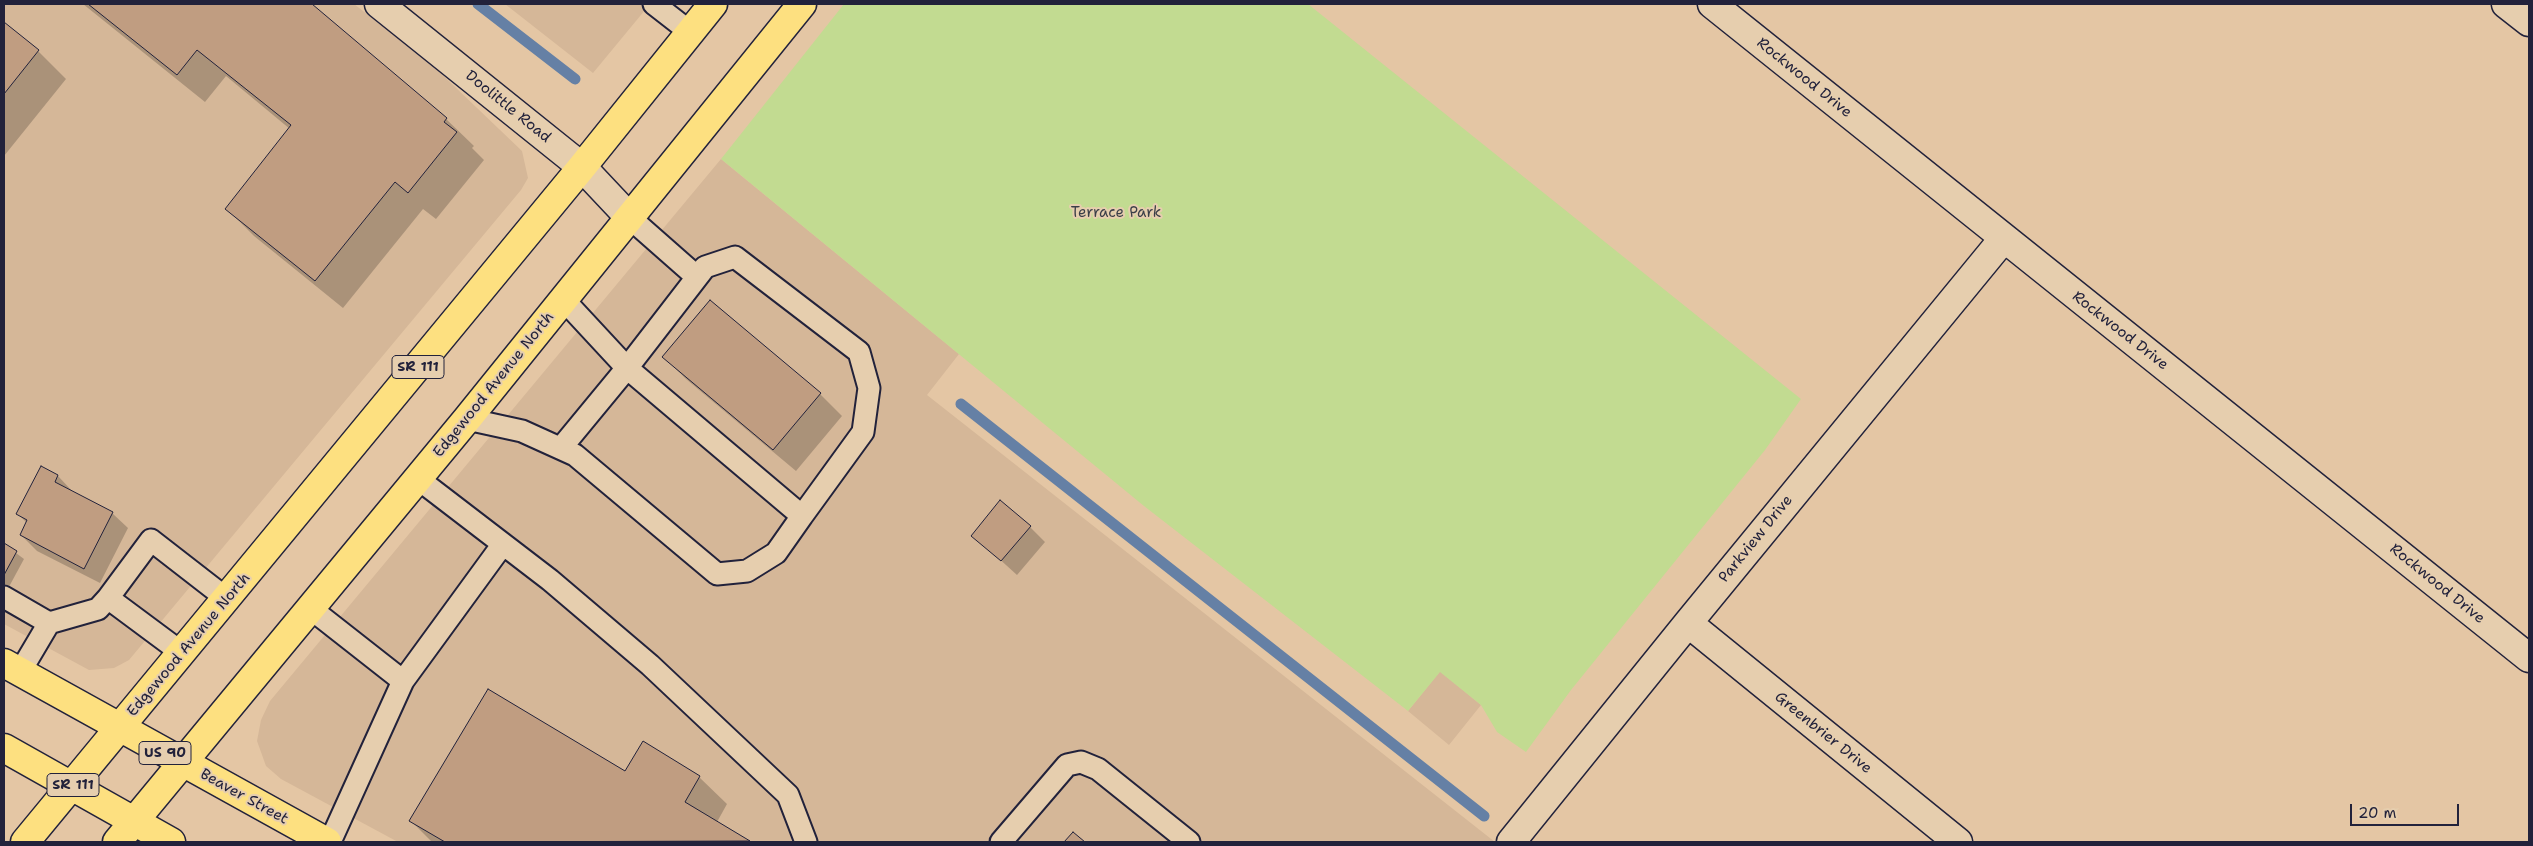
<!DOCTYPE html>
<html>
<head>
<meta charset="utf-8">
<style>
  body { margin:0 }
  #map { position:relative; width:2533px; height:846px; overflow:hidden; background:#e4c6a4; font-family:"Shantell Sans",sans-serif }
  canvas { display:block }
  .frame { position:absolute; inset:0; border:5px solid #22223b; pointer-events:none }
  .scale { position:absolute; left:2350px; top:804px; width:109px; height:22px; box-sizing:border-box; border:2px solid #22223b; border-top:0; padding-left:6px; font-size:15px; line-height:18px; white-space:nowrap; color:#22223b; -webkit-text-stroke:4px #e6ceae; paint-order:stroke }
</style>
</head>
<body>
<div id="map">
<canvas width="2533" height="846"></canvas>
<div class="frame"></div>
<div class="scale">20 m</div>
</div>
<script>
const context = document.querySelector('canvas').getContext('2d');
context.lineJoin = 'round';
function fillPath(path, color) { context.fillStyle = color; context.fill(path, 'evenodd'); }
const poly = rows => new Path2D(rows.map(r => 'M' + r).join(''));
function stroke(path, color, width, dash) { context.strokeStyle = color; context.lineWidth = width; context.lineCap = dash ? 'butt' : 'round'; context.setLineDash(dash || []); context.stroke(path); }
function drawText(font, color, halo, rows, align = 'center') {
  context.font = font + ' "Shantell Sans",sans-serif'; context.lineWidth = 4; context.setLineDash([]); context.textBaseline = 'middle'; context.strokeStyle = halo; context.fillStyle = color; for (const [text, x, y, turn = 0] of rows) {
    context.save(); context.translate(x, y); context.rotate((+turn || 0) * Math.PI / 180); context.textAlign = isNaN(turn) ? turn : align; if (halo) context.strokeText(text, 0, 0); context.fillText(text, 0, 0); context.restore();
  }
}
const built = poly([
  [4,4,354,4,431,64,522,151,528,178,521,190,129,660,114,668,89,670,4,624],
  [505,4,650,4,593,73],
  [721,159,959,354,927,395,1495,842,398,842,281,779,266,766,257,741,261,720,270,701],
  [1440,671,1481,705,1449,745,1408,711]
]);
const green = poly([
  [844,4,1308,4,1801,399,1765,450,1571,690,1526,752,1497,732,1481,705,1440,672,1408,711,1144,506,721,159]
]);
const shadow = poly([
  [83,4,310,4,446,119,474,146,472,148,484,160,436,219,423,209,343,308,254,236,227,209,290,129,226,76,205,102],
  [4,24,38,51,66,79,4,156],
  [664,357,820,394,842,416,796,471,686,379],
  [42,468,58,476,73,492,112,513,128,528,100,583,37,551,21,535,27,523,18,514],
  [1030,527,1045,542,1017,575,973,535],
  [4,544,24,559,4,596],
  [626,773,699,777,727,804,717,822,750,842,432,842,411,821]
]);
const stream = poly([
  [478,4,575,79],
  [961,404,1484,816]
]);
const building = poly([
  [88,4,312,4,447,118,444,122,457,132,408,193,395,182,315,281,225,209,291,125,197,50,177,75,88,4],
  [4,22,39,50,4,94,4,22],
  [710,300,821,393,773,450,662,357,710,300],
  [41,466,58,475,55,482,113,512,84,569,20,535,27,520,16,514,41,466],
  [1000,500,1031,526,1001,561,971,536,1000,500],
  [4,543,17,551,4,575,4,543],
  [488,689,625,771,643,741,700,776,685,802,750,841,445,842,409,821,488,689],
  [1073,832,1085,842,1064,842,1073,832]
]);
const service = poly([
  [654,4,690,32],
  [630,218,697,277],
  [563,299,627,368,705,267,735,257,859,352,869,388,863,432,802,516],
  [467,419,522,431,575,455,717,574,747,571,776,553,802,516,627,368,561,448],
  [417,478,550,580,650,665,788,795,806,842],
  [4,597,49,623,20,672],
  [108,598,151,540,227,599],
  [310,608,403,681],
  [49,623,98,609,108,598,182,653],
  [330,842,403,681,503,544],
  [1001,842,1067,765,1081,762,1098,769,1189,842]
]);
const minor = poly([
  [379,4,582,167,630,218],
  [1712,4,2529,658],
  [2506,4,2529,22],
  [1688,623,1958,842],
  [1511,842,1688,623,2004,238]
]);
const primary = poly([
  [4,663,327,842],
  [4,748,171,842],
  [25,842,582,167,713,4],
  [117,842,467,419,802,4]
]);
const shields = [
  [418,367,52],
  [165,753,52],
  [73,785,52]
];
const shieldNames = [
  ["SR 111",418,367],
  ["US 90",165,753],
  ["SR 111",73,785]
];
const streetNames = [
  ["Rockwood Drive",1804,78,39],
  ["Doolittle Road",508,107,39],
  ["Rockwood Drive",2120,331,38],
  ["Edgewood Avenue North",494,385,-51],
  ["Parkview Drive",1756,539,-51],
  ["Rockwood Drive",2437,584,39],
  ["Edgewood Avenue North",189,645,-50],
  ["Greenbrier Drive",1823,733,39],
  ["Beaver Street",244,797,29]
];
const parkNames = [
  ["Terrace Park",1116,213]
];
fillPath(built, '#d5b798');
fillPath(green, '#c2db91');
fillPath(shadow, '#0003');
stroke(stream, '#6580a5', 11);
fillPath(building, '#c09d81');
stroke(building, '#22223b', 1);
stroke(service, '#22223b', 25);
stroke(minor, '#22223b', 31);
stroke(primary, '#22223b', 31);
stroke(service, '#e6ceae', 21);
stroke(minor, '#e6ceae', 28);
stroke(primary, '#fde080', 28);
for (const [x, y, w] of shields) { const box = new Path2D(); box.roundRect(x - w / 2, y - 11.5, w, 23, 4); context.fillStyle = '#e6ceae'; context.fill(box); stroke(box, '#22223b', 1); }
drawText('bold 14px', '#22223b', null, shieldNames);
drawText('15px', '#22223b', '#e6ceae', streetNames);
drawText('15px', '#3a3e48', '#e6ceae', parkNames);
</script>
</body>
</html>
